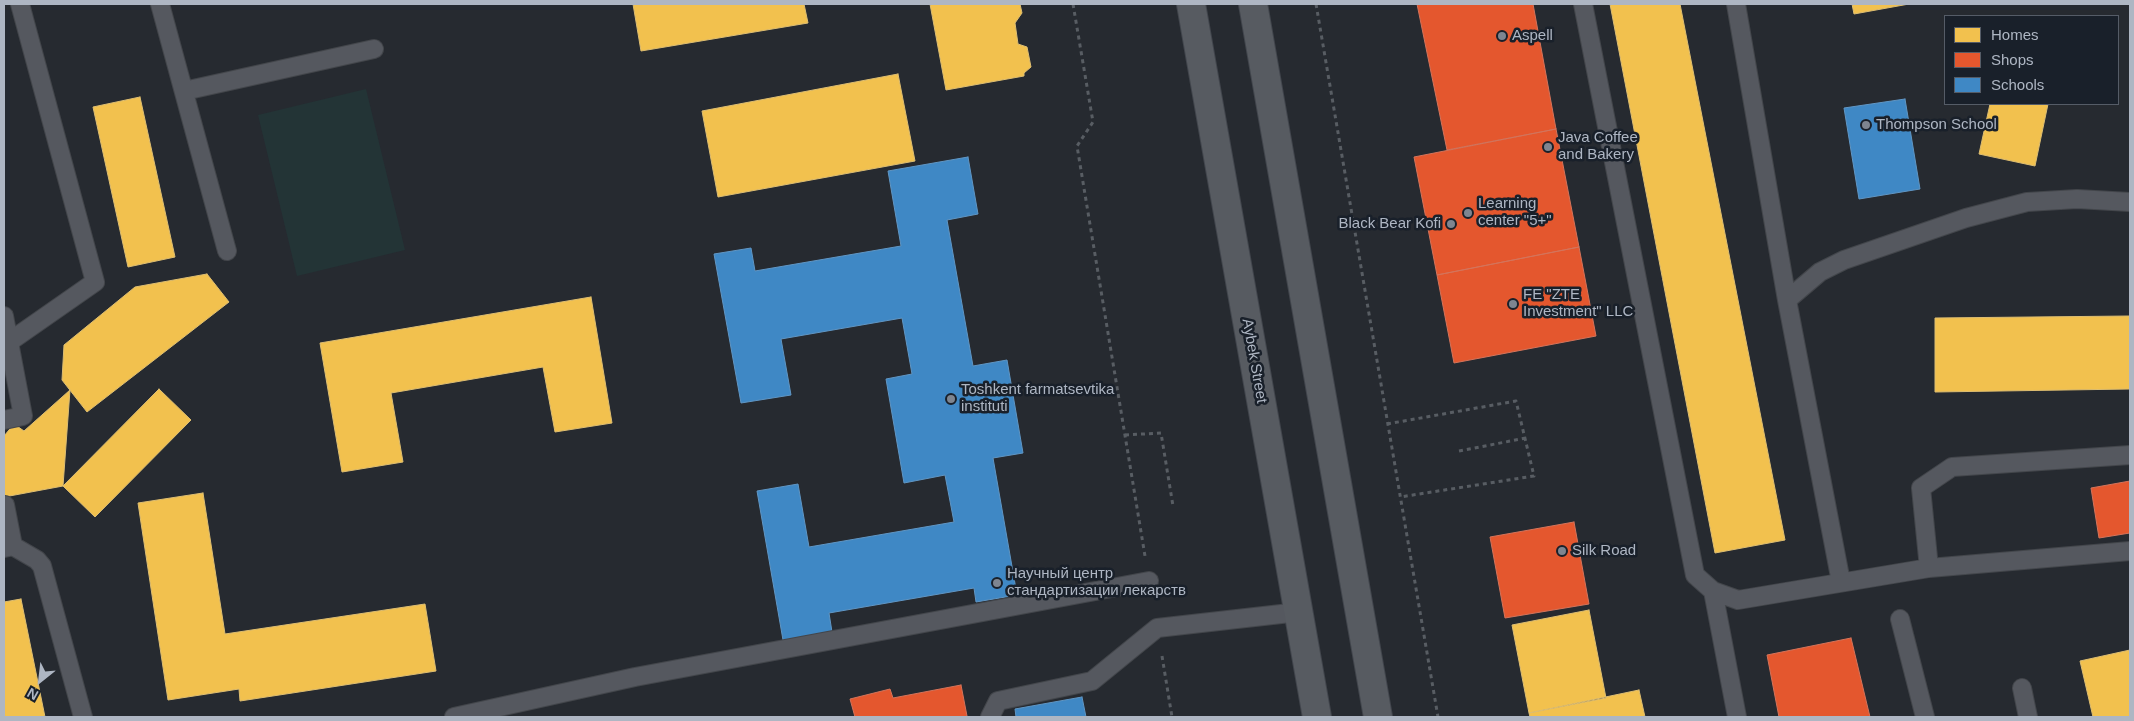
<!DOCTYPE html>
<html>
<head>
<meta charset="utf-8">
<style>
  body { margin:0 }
  #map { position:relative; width:2134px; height:721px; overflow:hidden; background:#262a30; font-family:Helvetica,sans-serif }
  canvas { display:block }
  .frame { position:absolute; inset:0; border:5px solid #aeb6c3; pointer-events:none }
  .legend { position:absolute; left:1944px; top:15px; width:175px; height:90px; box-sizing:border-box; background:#19202a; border:1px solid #555c67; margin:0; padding:6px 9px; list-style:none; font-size:15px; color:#aeb6c3 }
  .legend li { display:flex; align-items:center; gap:10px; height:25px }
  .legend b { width:25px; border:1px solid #555c67 }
  .north { position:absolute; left:15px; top:656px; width:50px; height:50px; -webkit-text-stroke:4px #19202a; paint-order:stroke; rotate:209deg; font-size:14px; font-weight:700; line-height:20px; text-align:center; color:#aeb6c3 }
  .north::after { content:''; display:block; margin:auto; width:18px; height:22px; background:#aeb6c3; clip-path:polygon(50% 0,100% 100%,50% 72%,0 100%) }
</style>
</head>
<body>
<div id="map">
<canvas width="2134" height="721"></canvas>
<div class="frame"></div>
<ul class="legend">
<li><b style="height:14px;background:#f2c14e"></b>Homes</li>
<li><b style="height:14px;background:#e4572e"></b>Shops</li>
<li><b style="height:14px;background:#3f88c5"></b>Schools</li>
</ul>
<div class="north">N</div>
</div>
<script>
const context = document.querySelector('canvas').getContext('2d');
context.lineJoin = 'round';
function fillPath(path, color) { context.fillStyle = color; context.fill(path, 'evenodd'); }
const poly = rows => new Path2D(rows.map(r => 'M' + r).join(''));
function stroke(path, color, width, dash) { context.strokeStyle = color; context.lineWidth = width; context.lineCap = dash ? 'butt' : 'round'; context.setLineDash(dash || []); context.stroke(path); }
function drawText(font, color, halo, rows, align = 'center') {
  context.font = font + ' Helvetica,sans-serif'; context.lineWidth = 5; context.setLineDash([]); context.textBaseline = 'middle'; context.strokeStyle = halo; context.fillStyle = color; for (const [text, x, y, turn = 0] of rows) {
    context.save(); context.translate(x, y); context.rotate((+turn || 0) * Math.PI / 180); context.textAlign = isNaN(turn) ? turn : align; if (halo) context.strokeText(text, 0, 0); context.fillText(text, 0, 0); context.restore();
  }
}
const green = poly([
  [366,89,405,250,297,276,258,115]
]);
const homes = poly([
  [633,4,804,4,808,23,641,51,633,4],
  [930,4,1020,4,1022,13,1015,23,1018,44,1027,47,1031,67,1024,73,1024,76,946,90,930,4],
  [1610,4,1680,4,1785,540,1715,553,1610,4],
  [1852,4,1909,4,1854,14,1852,4],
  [898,74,915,161,718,197,702,111,898,74],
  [140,97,175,257,128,267,93,107,140,97],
  [1990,104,2048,104,2035,166,1979,154,1990,104],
  [207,274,229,302,87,412,62,380,64,345,135,287,207,274],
  [591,297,612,423,555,432,543,367,391,393,403,462,342,472,320,343,591,297],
  [2130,316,2130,389,1935,392,1935,318,2130,316],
  [159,389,191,420,95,517,63,486,159,389],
  [70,390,63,486,4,497,4,436,14,424,24,431,70,390],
  [203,493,225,634,425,604,436,671,240,701,239,689,168,700,138,503,203,493],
  [21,599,45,717,4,717,4,602,21,599],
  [1589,610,1606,698,1529,713,1512,625,1589,610],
  [2130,650,2130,717,2093,717,2080,661,2130,650],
  [1639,690,1645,717,1530,717,1529,713,1639,690]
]);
const shops = poly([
  [1417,4,1533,4,1556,129,1447,150,1417,4],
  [1556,129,1579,247,1437,275,1414,157,1556,129],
  [1579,247,1596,336,1454,363,1437,275,1579,247],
  [2130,481,2130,533,2099,538,2091,488,2130,481],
  [1574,522,1589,604,1505,618,1490,537,1574,522],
  [1851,638,1870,717,1779,717,1767,655,1851,638],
  [961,685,967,716,965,717,855,717,850,699,890,689,893,698,961,685]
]);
const schools = poly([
  [1905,99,1920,189,1859,199,1844,108,1905,99],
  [968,157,978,214,947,220,973,366,1007,360,1023,453,993,458,1017,595,976,602,974,588,829,613,832,632,783,640,757,491,798,484,809,547,954,522,945,475,904,483,886,379,912,374,902,318,781,339,791,395,741,403,714,254,751,248,755,271,901,246,888,171,968,157],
  [1082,697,1086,717,1016,717,1015,709,1082,697]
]);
const path = poly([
  [1073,4,1093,122,1077,146,1145,556],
  [1316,4,1438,717],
  [1387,424,1516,401,1534,476,1400,497],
  [1125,435,1161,433,1173,506],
  [1459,451,1526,438],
  [1162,656,1172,717]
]);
const lane = poly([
  [160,4,227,251],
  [1583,4,1695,575,1713,591,1738,600,1929,568,2130,551],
  [1736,4,1787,300,1841,582],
  [184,91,374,49],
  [1787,300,1820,272,1844,260,1966,218,2027,202,2077,199,2130,202],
  [4,316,23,416,4,420],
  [9,342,95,282,20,4],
  [13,546,37,560,42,566,83,717],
  [4,548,13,546,5,505],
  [1929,568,1921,488,1952,467,2130,455],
  [1713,591,1737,717],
  [1900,619,1925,717],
  [2022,688,2028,717],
  [454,717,635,677,1149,581],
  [990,717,998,701,1092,681,1157,628,1299,612]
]);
const primary = poly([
  [1191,4,1317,717],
  [1253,4,1378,717]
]);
const markers = [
  [1502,36,5,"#7e8590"],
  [1866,125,5,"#7e8590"],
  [1548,147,5,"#7e8590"],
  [1468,213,5,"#7e8590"],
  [1451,224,5,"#7e8590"],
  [1513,304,5,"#7e8590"],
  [951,399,5,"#7e8590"],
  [1562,551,5,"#7e8590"],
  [997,583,5,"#7e8590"]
];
const poiNames = [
  ["Aspell",1512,36],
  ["Thompson School",1876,125],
  ["Java Coffee",1558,138],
  ["and Bakery",1558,155],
  ["Learning",1478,204],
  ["center \"5+\"",1478,221],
  ["Black Bear Kofi",1441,224,"right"],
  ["FE \"ZTE",1523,295],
  ["Investment\" LLC",1523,312],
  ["Toshkent farmatsevtika",961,390],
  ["instituti",961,407],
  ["Silk Road",1572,551],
  ["Научный центр",1007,574],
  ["стандартизации лекарств",1007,591]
];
const streetNames = [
  ["Aybek Street",1254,361,80]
];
fillPath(green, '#233436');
fillPath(homes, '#f2c14e');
stroke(homes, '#debe71', 1);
fillPath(shops, '#e4572e');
stroke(shops, '#d4745b', 1);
fillPath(schools, '#3f88c5');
stroke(schools, '#6096c4', 1);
stroke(lane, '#43464b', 20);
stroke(primary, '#42464d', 30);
stroke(path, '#585d63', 3, [4, 4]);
stroke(lane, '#55585f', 18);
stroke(primary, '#575b61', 28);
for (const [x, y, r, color] of markers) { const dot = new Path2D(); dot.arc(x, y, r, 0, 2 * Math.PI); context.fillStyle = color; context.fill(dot); stroke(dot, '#19202a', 2); }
drawText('15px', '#aeb6c3', '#19202a', poiNames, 'left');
drawText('15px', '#aeb6c3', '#19202a', streetNames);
</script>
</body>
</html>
